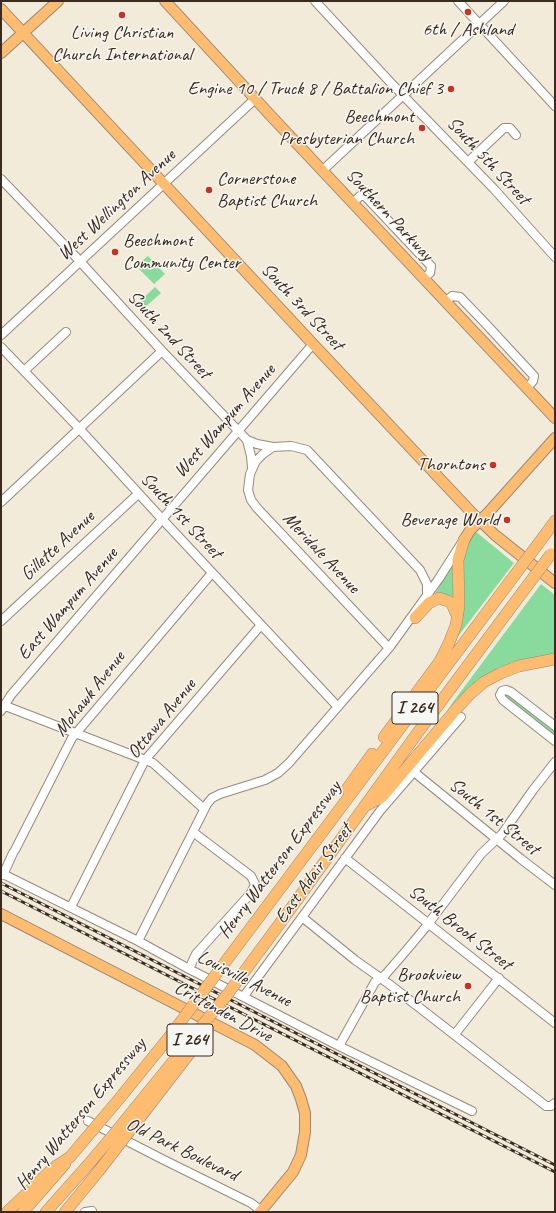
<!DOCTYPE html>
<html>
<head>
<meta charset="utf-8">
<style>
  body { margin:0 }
  #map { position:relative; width:556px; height:1213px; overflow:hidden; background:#f2ebd9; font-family:Caveat,sans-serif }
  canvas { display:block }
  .frame { position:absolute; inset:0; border:2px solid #3b2a1e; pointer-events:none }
</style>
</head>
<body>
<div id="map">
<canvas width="556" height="1213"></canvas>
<div class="frame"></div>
</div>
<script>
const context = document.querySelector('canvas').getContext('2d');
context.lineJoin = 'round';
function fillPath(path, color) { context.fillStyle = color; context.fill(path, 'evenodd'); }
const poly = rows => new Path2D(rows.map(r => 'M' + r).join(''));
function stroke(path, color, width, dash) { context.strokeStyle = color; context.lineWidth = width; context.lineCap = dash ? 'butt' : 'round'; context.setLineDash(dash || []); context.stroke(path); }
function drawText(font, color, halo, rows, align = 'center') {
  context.font = font + ' Caveat,sans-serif'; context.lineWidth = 3; context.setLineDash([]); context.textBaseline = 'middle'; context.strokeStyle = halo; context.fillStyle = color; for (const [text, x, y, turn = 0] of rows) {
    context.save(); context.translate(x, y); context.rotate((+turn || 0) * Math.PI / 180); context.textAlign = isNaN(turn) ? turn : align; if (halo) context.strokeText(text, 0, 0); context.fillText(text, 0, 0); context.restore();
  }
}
const green = poly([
  [148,256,165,274,154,284,136,266],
  [155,287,161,293,143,309,138,303],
  [475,531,514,563,456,639,457,640,452,647,462,568,467,544],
  [450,566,452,566,454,600,434,595,440,586,439,584],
  [541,584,555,595,555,656,517,663,439,724,453,702],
  [506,692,555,729,555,738,511,704,504,695]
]);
const minor = poly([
  [315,1,391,83,494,189,555,257],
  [458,1,555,106],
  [468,162,504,128,510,128,516,135],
  [323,170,504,1],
  [1,179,75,256,162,351,247,440,257,444,273,447],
  [353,203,360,196,365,196,431,266,430,273,424,278],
  [446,301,452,296,460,297,485,323,534,376,533,381,527,388],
  [1,335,255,99],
  [1,347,75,424,162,519,338,707],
  [24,371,66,332],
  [247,440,251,456,252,468],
  [1,502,162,351],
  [1,621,138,494],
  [389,648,257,508,251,500,248,490,250,474,256,461,263,454,273,447,291,446,307,450,420,570,427,584,427,594],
  [1,706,8,707,153,763,204,809],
  [1,711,11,695,313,344],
  [555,726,511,692,506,690,502,691,500,695,503,700,555,741],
  [414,772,521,859,555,885],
  [15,850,72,738,212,573],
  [345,858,555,1023],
  [1,873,138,941,189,969,339,1046,472,1111],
  [3,875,13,853],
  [71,907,145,760,261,625],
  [302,917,355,960,389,984,546,1106,551,1106,555,1103],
  [138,941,207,804,212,798,220,794,265,780,278,773,289,763,389,648,438,580,461,544],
  [189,969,196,954,251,893,255,884,251,876,193,832],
  [244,996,380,811,461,717],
  [455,1034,499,978],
  [339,1046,375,982,385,975,405,952,425,928,481,854,502,834,533,790,555,762],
  [88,1121,162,1159,251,1203,263,1212],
  [85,1212,92,1211]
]);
const major = poly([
  [165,1,271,116,555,418],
  [1,9,313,344,473,514,495,535,555,583],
  [1,53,58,1],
  [464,540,471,529,487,514,555,438],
  [1,914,255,1045,282,1066,296,1086,301,1099,305,1113,305,1132,301,1155,293,1172,260,1212]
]);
const highway = poly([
  [538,544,555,521],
  [415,618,429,603,439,598,448,601,452,604,457,616],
  [384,737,440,661,449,643,456,625,459,606,458,560,464,540],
  [347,789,372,754],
  [367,805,382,797,458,707,470,694,484,682,501,673,519,666,555,659],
  [289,911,416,735,527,586],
  [223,965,514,576],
  [7,1212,52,1169,70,1157],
  [23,1212,65,1164],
  [46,1212,87,1166],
  [65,1212,98,1172]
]);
const rail = poly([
  [1,883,555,1165],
  [1,891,555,1172]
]);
const highwayBridge = poly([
  [514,576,538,544],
  [527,586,551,554],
  [70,1157,119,1099,170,1036,223,965],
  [87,1166,114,1134,227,995,289,911],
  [98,1172,209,1028]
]);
const markers = [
  [468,12,4,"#c8321e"],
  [122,15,4,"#c8321e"],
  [451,89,4,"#c8321e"],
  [422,128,4,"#c8321e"],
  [209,190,4,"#c8321e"],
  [115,252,4,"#c8321e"],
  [493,465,4,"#c8321e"],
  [507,520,4,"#c8321e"],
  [468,986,4,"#c8321e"]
];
const shields = [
  [415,708,46],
  [190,1040,46]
];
const shieldNames = [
  ["I 264",415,708],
  ["I 264",190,1040]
];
const poiNames = [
  ["6th / Ashland",468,30,"center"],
  ["Living Christian",122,33,"center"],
  ["Church International",122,55,"center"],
  ["Engine 10 / Truck 8 / Battalion Chief 3",443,89],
  ["Beechmont",414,117],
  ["Presbyterian Church",414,139],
  ["Cornerstone",217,179,"left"],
  ["Baptist Church",217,201,"left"],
  ["Beechmont",123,241,"left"],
  ["Community Center",123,263,"left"],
  ["Thorntons",485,465],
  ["Beverage World",499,520],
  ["Brookview",460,975],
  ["Baptist Church",460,997]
];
const streetNames = [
  ["South 5th Street",488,161,47],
  ["West Wellington Avenue",117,205,-43],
  ["Southern Parkway",389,215,47],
  ["South 3rd Street",302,307,47],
  ["South 2nd Street",169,335,47],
  ["West Wampum Avenue",225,421,-49],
  ["South 1st Street",181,516,47],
  ["Gillette Avenue",58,546,-43],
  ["Meridale Avenue",321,553,47],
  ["East Wampum Avenue",68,604,-49],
  ["Mohawk Avenue",90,694,-52],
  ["Ottawa Avenue",162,719,-51],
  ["South 1st Street",494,817,39],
  ["Henry Watterson Expressway",280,860,-53],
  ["East Adair Street",314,874,-54],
  ["South Brook Street",460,928,38],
  ["Louisville Avenue",244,979,27],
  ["Crittenden Drive",223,1012,28],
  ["Henry Watterson Expressway",81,1114,-50],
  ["Old Park Boulevard",182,1150,26]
];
fillPath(green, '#88db9d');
stroke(minor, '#968a7c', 10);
stroke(major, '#968a7c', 12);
stroke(highway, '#968a7c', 12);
stroke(minor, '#fff', 8);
stroke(major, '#febc70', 10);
stroke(highway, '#febc70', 11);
stroke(rail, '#3b2a1e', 3);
stroke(rail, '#f6f6f2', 1.5, [4.5]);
stroke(highwayBridge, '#968a7c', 12, []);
stroke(highwayBridge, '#febc70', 11);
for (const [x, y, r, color] of markers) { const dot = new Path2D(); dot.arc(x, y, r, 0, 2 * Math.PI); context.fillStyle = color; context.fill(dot); stroke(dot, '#f6f6f2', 1.5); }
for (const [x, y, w] of shields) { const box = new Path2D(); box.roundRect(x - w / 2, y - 16, w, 32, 3); context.fillStyle = '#f6f6f2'; context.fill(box); stroke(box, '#3b2a1e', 1); }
drawText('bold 18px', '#3b2a1e', null, shieldNames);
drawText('19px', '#3b2a1e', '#f6f6f2', poiNames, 'right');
drawText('19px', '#3b2a1e', '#f6f6f2', streetNames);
</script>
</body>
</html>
